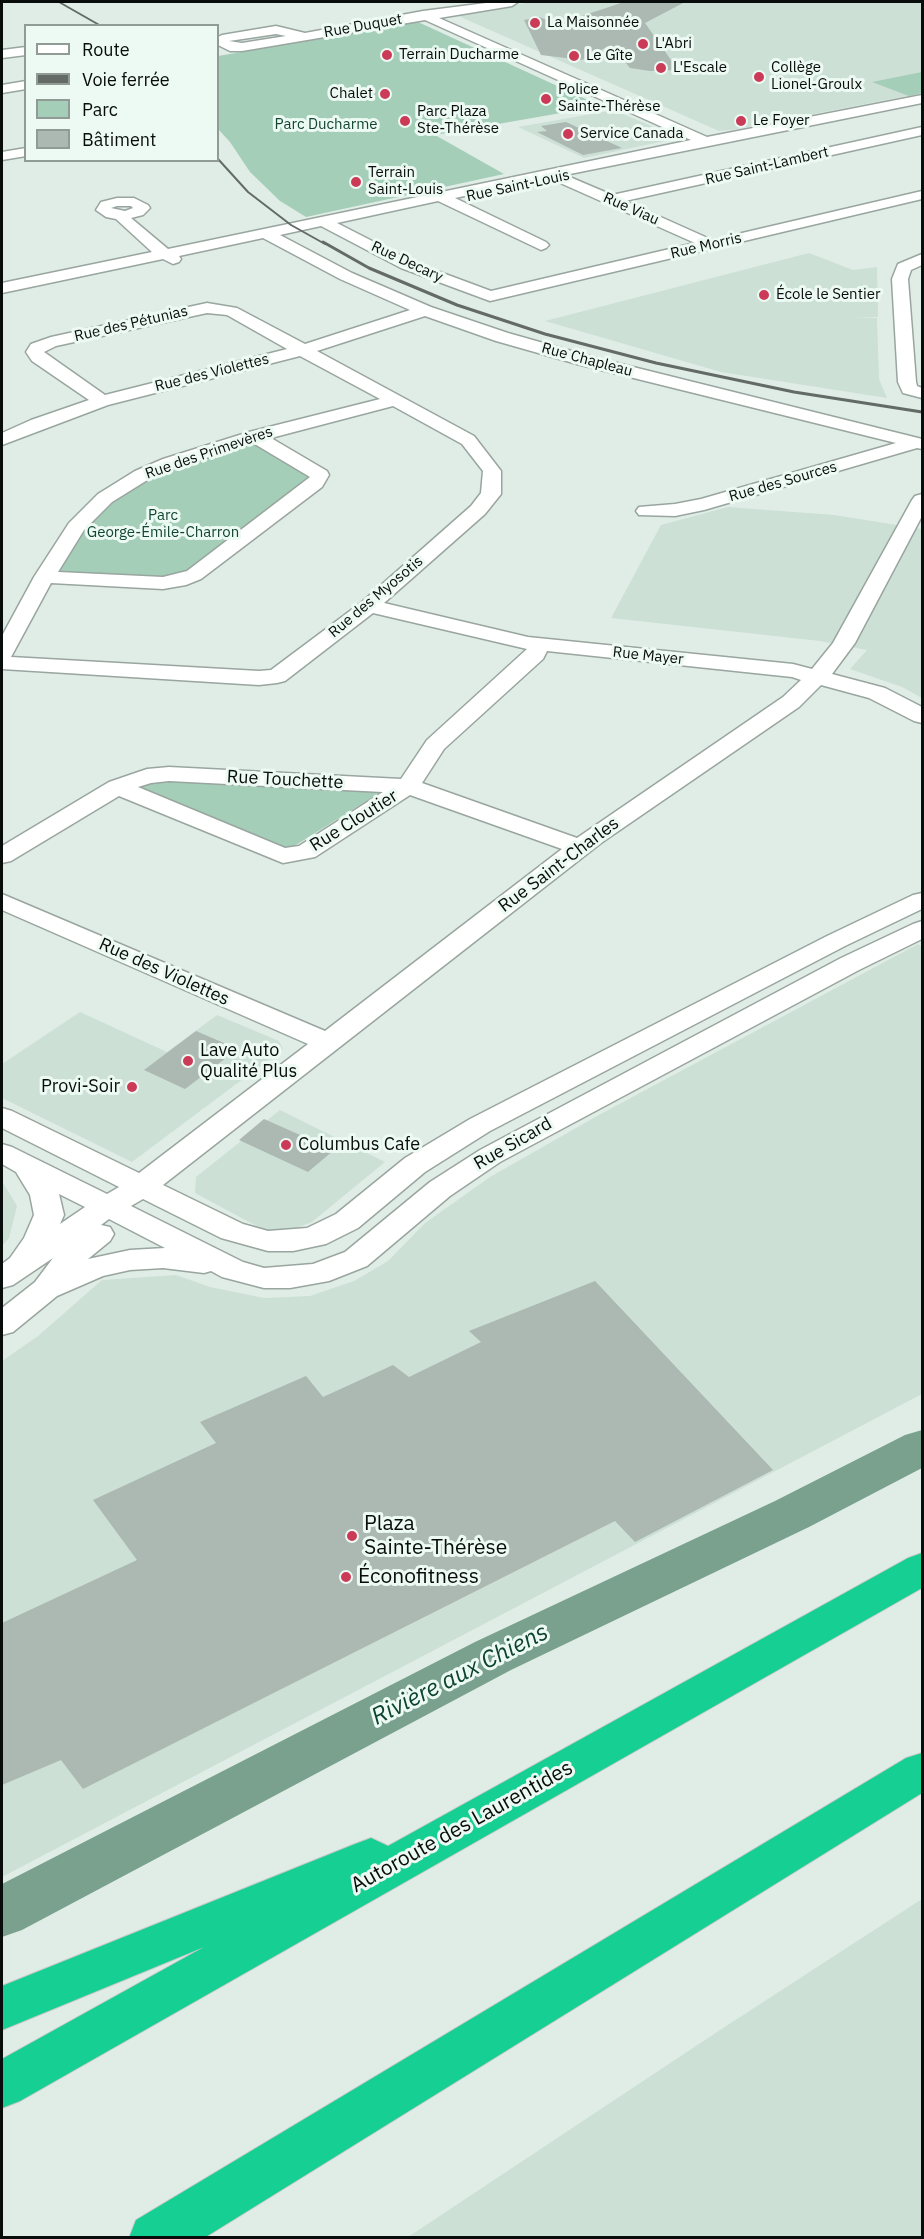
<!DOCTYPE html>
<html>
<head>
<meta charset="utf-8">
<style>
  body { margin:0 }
  #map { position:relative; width:924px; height:2239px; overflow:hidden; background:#e0ede6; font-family:"IBM Plex Sans",sans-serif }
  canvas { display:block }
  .frame { position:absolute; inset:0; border:3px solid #080c0a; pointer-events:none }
  .legend { position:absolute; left:24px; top:24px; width:195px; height:138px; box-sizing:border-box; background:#edfaf4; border:2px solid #919b96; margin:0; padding:8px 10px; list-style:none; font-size:18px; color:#080c0a }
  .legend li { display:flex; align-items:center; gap:12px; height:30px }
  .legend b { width:30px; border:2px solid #919b96 }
</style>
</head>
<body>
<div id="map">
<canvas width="924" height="2239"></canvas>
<div class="frame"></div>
<ul class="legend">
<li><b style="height:8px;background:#fff"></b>Route</li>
<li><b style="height:8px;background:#646b67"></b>Voie ferrée</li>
<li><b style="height:16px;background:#a5ceb9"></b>Parc</li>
<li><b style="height:16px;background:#acb8b2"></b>Bâtiment</li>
</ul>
</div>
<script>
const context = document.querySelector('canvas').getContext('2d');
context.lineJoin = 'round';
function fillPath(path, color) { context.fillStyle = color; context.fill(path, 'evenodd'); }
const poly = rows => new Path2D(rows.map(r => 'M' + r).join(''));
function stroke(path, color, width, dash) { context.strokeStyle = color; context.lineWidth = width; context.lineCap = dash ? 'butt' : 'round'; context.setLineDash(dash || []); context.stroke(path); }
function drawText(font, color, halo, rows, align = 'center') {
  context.font = font + ' "IBM Plex Sans",sans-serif'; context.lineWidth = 6; context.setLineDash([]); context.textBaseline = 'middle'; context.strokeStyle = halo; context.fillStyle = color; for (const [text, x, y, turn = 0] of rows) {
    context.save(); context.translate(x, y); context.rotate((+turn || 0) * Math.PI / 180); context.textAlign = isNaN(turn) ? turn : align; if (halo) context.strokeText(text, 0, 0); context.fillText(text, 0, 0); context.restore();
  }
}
const built = poly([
  [532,2,922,2,922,93,731,130,719,131,456,15],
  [614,110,679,138,584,158,518,127],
  [809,253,853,270,877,267,878,317,854,317,877,318,879,379,887,398,721,372,545,321],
  [728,507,834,515,922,529,922,698,902,687,850,669,867,650,820,641,611,618,661,525],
  [918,944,922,947,922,1394,2,1877,2,1361,38,1336,102,1280,176,1275,210,1287,264,1298,310,1296,354,1281,388,1261,425,1223,490,1177,597,1116],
  [80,1012,167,1052,217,1015,279,1041,283,1049,132,1162,2,1098,2,1064],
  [280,1110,385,1162,312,1222,286,1232,264,1230,195,1193,196,1177],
  [2,1181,17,1206,9,1238,2,1246],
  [922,1899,922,2237,408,2237,720,2030]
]);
const green = poly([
  [418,22,601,106,435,135,504,174,306,217,280,201,250,172,230,142,218,129,218,56],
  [922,72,922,93,909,96,872,82],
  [250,441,313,480,179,579,50,575,72,533,142,475],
  [159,778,384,790,288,850,135,789]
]);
const river = poly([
  [922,1430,922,1468,809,1527,511,1670,22,1930,2,1937,2,1884,475,1642,775,1501,905,1435,922,1430]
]);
const building = poly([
  [624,2,685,2,645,23,678,70,650,71,630,68,611,45,582,60,541,55,524,20,539,17,558,24],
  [566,122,622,148,583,155,537,132,547,131,541,126],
  [196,1031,238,1049,185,1089,144,1070],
  [264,1119,334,1150,308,1172,239,1140],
  [595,1281,773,1470,635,1542,615,1521,83,1789,61,1760,2,1785,2,1623,137,1560,93,1500,216,1443,200,1422,306,1376,323,1397,393,1365,409,1377,481,1342,469,1331]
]);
const minor = poly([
  [494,2,518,2,512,6,439,18,707,137,922,95,922,103,565,175,612,195,922,127,922,135,625,201,712,240,922,191,922,199,490,301,401,268,321,226,280,235,352,273,431,307,508,333,589,356,922,439,922,449,917,448,704,510,675,516,639,515,636,511,639,507,675,504,701,499,896,443,577,364,496,341,425,316,317,351,474,436,501,471,501,494,485,514,384,603,528,637,793,664,812,669,833,643,912,500,915,496,922,494,922,516,855,643,832,674,885,688,922,707,922,723,914,721,869,698,821,685,799,707,601,843,163,1185,243,1224,268,1231,307,1228,336,1214,405,1158,470,1119,827,936,913,895,922,893,922,909,845,946,490,1131,425,1172,358,1228,326,1244,293,1251,268,1251,221,1238,143,1199,131,1206,243,1262,264,1268,313,1264,345,1252,430,1182,480,1150,841,958,913,924,922,921,922,939,859,970,500,1162,450,1196,367,1266,329,1281,290,1288,264,1288,222,1277,211,1271,204,1273,163,1268,130,1270,103,1276,57,1296,13,1332,2,1335,2,1308,35,1282,53,1258,13,1285,2,1288,2,1264,10,1258,24,1238,34,1215,30,1195,16,1172,2,1164,2,1144,12,1147,107,1194,119,1187,2,1128,2,1108,12,1111,139,1173,308,1044,2,910,2,894,325,1031,562,849,410,795,315,857,283,863,119,796,11,861,2,863,2,846,109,782,147,769,169,767,401,779,427,740,527,649,373,613,285,681,277,683,259,685,2,669,2,636,34,577,69,523,98,494,135,471,163,459,249,432,380,399,300,356,108,405,2,445,2,433,31,420,89,400,32,361,26,352,31,344,51,337,207,303,237,308,305,344,410,310,340,279,263,238,179,256,181,259,179,262,173,264,163,259,2,293,2,283,152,252,116,219,106,217,96,210,101,202,117,198,134,198,148,205,150,208,143,215,131,218,168,249,691,140,425,20,242,51,230,51,218,45,218,37,222,35,276,26,305,33,423,11,494,2],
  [276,34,286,36,242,43,229,41,276,34],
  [549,178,695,243,491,291,413,262,337,223,438,201,541,250,546,248,549,245,546,242,455,198,549,178],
  [117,206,131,206,133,208,125,211,111,208,117,206],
  [207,313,227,315,287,349,105,395,44,352,56,346,207,313],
  [393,406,462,444,483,471,481,493,471,506,362,602,271,670,259,671,11,657,51,583,163,589,186,585,201,579,322,487,329,475,327,471,271,438,393,406],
  [253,443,310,477,187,571,163,577,58,572,84,530,112,502,149,479,177,467,253,443],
  [547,651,792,677,801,680,783,697,577,838,422,783,444,749,543,659,547,651],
  [169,781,383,792,299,846,285,848,138,787,151,783,169,781],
  [59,1194,85,1207,60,1224,64,1215,59,1194],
  [109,1219,165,1248,130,1250,88,1259,110,1241,114,1234,110,1227,101,1225,109,1219],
  [26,47,26,55,2,58,2,50,26,47],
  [26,81,26,89,2,93,2,85,26,81],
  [26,148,26,156,2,160,2,152,26,148],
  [922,254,922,265,911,270,908,279,916,382,917,386,922,388,922,398,903,393,898,382,892,279,898,264,922,254]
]);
const highway = poly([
  [922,1553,922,1588,20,2101,2,2108,2,2059,204,1947,2,2030,2,1986,355,1844,371,1838,388,1846,908,1558,922,1553],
  [922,1753,922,1793,204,2238,129,2238,136,2220,906,1758,922,1753]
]);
const railFar1 = poly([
  [59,2,101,26],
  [218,159,248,192,291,225,325,244]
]);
const rail = poly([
  [323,242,369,268,457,305,545,334,656,363,794,392,922,412]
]);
const markers = [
  [535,23,6,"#cb3b58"],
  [643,44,6,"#cb3b58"],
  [387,55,6,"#cb3b58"],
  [574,56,6,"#cb3b58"],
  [661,68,6,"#cb3b58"],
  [759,77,6,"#cb3b58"],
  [385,94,6,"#cb3b58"],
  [546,99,6,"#cb3b58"],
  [405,121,6,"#cb3b58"],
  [741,121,6,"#cb3b58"],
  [568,134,6,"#cb3b58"],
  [356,182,6,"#cb3b58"],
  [764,295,6,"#cb3b58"],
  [188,1061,6,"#cb3b58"],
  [132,1087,6,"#cb3b58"],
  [286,1145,6,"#cb3b58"],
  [352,1536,6,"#cb3b58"],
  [346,1577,6,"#cb3b58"]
];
const farPoinames = [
  ["La Maisonnée",547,23],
  ["L'Abri",655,44],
  ["Terrain Ducharme",399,55],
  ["Le Gîte",586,56],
  ["L'Escale",673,68],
  ["Collège",771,68],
  ["Lionel-Groulx",771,85],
  ["Police",558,90],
  ["Sainte-Thérèse",558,107],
  ["Chalet",373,94,"right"],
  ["Parc Plaza",417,112],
  ["Ste-Thérèse",417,129],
  ["Le Foyer",753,121],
  ["Service Canada",580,134],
  ["Terrain",368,173],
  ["Saint-Louis",368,190],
  ["École le Sentier",776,295]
];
const farStreetnames = [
  ["Rue Duquet",363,26,-10],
  ["Rue Saint-Lambert",767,166,-13],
  ["Rue Saint-Louis",518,186,-12],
  ["Rue Viau",631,209,24],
  ["Rue Morris",706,246,-13],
  ["Rue Decary",407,262,25],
  ["Rue des Pétunias",131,324,-13],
  ["Rue Chapleau",587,360,15],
  ["Rue des Violettes",212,373,-14],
  ["Rue des Primevères",209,453,-19],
  ["Rue des Sources",783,482,-16],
  ["Rue des Myosotis",376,597,-40],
  ["Rue Mayer",648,656,6]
];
const farParknames = [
  ["Parc Ducharme",326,125],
  ["Parc",163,516],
  ["George-Émile-Charron",163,533]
];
const streetNames = [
  ["Rue Touchette",285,780,3],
  ["Rue Cloutier",354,821,-32],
  ["Rue Saint-Charles",559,865,-37],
  ["Rue des Violettes",164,972,24],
  ["Rue Sicard",513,1144,-30]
];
const poiNames = [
  ["Lave Auto",200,1051],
  ["Qualité Plus",200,1072],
  ["Provi-Soir",120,1087,"right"],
  ["Columbus Cafe",298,1145]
];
const nearPoinames = [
  ["Plaza",364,1524],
  ["Sainte-Thérèse",364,1548],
  ["Éconofitness",358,1577]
];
const nearStreetnames = [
  ["Autoroute des Laurentides",462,1827,-29]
];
const nearWaternames = [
  ["Rivière aux Chiens",460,1675,-27]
];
fillPath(built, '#cce0d6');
fillPath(green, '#a5ceb9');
fillPath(river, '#7aa18e');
fillPath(building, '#acb8b2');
stroke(minor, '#99a59f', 3);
stroke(highway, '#c9cac9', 2);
fillPath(minor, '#fff');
fillPath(highway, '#16cf93');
stroke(railFar1, '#646b67', 2);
stroke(rail, '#646b67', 3);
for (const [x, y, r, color] of markers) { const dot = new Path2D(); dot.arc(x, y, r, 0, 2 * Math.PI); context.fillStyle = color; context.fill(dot); stroke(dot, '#edfaf4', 2); }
drawText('15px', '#080c0a', '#edfaf4', farPoinames, 'left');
drawText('15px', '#080c0a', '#edfaf4', farStreetnames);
drawText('15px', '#124632', '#edfaf4', farParknames);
drawText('18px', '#080c0a', '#edfaf4', streetNames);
drawText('18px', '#080c0a', '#edfaf4', poiNames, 'left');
drawText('21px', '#080c0a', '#edfaf4', nearPoinames, 'left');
drawText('21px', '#080c0a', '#edfaf4', nearStreetnames);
drawText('italic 24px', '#0d432e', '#edfaf4', nearWaternames);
</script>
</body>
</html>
